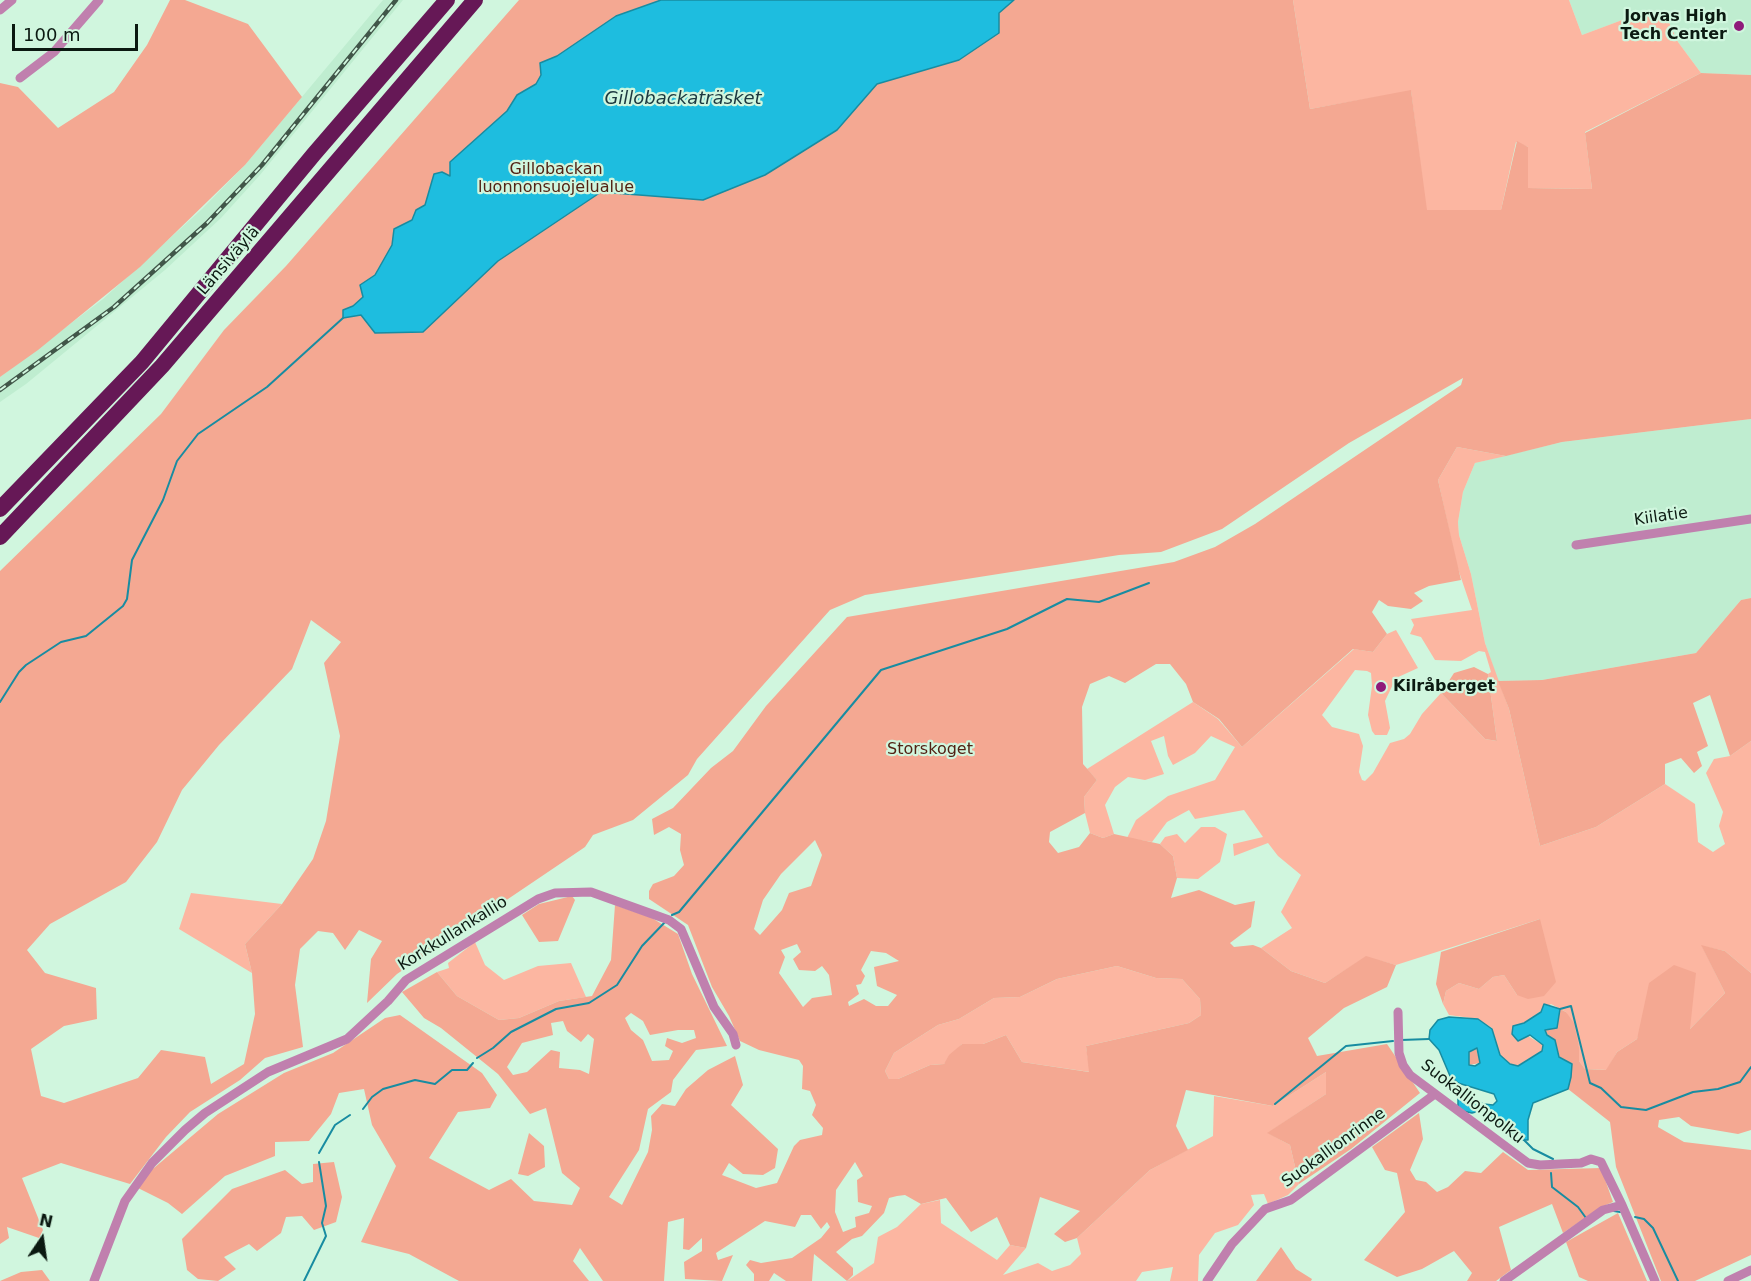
<!DOCTYPE html>
<html>
<head>
<meta charset="utf-8">
<style>
  body { margin:0 }
  #map { position:relative; width:1751px; height:1281px; overflow:hidden; background:#d0f6de; font-family:"DejaVu Sans",sans-serif }
  canvas { display:block }
  .north { position:absolute; left:12px; top:1209px; width:60px; height:60px; -webkit-text-stroke:4px #d0f6de; paint-order:stroke; rotate:13deg; font-size:16px; font-weight:700; line-height:24px; text-align:center; color:#0b1911 }
  .north::after { content:''; display:block; margin:auto; width:21px; height:27px; background:#0b1911; clip-path:polygon(50% 0,100% 100%,50% 72%,0 100%) }
  .scale { position:absolute; left:12px; top:24px; width:126px; height:27px; box-sizing:border-box; border:3px solid #0b1911; border-top:0; padding-left:8px; font-size:18px; line-height:21px; white-space:nowrap; color:#0b1911; -webkit-text-stroke:4px #d0f6de; paint-order:stroke }
</style>
</head>
<body>
<div id="map">
<canvas width="1751" height="1281"></canvas>
<div class="north">N</div>
<div class="scale">100 m</div>
</div>
<script>
const context = document.querySelector('canvas').getContext('2d');
context.lineJoin = 'round';
function fillPath(path, color) { context.fillStyle = color; context.fill(path, 'evenodd'); }
const poly = rows => new Path2D(rows.map(r => 'M' + r).join(''));
function stroke(path, color, width, dash) { context.strokeStyle = color; context.lineWidth = width; context.lineCap = dash ? 'butt' : 'round'; context.setLineDash(dash || []); context.stroke(path); }
function drawText(font, color, halo, rows, align = 'center') {
  context.font = font + ' "DejaVu Sans",sans-serif'; context.lineWidth = 4.5; context.setLineDash([]); context.textBaseline = 'middle'; context.strokeStyle = halo; context.fillStyle = color; for (const [text, x, y, turn = 0] of rows) {
    context.save(); context.translate(x, y); context.rotate((+turn || 0) * Math.PI / 180); context.textAlign = isNaN(turn) ? turn : align; if (halo) context.strokeText(text, 0, 0); context.fillText(text, 0, 0); context.restore();
  }
}
const built = poly([
  [383,0,403,0,260,175,221,218,165,270,26,384,0,402,0,377,103,299,202,209,245,165],
  [1569,0,1751,0,1751,75,1701,73,1678,42,1667,18,1650,10,1582,35],
  [1751,419,1751,598,1741,600,1696,653,1542,680,1498,681,1485,643,1471,574,1459,535,1458,522,1463,492,1475,463,1562,442]
]);
const green = poly([
  [1293,0,1569,0,1582,35,1649,10,1667,18,1678,42,1701,73,1585,132,1592,189,1527,188,1528,147,1516,142,1501,210,1426,210,1411,91,1310,109],
  [1457,447,1506,456,1475,463,1463,492,1458,522,1459,535,1471,574,1485,643,1509,709,1540,846,1596,827,1665,784,1695,804,1698,842,1713,852,1725,844,1719,826,1723,812,1706,773,1714,759,1730,756,1751,741,1751,973,1725,951,1702,946,1725,993,1689,1030,1642,1026,1637,1039,1617,1052,1607,1070,1585,1069,1579,1061,1579,1047,1566,1012,1551,1004,1524,1023,1513,1027,1543,1045,1542,1051,1518,1066,1510,1064,1500,1055,1492,1028,1478,1019,1449,1015,1443,1004,1446,991,1459,983,1479,989,1493,977,1504,975,1517,995,1540,919,1396,965,1366,957,1325,983,1291,971,1261,948,1292,928,1281,912,1301,875,1278,856,1268,843,1234,856,1233,844,1263,837,1244,810,1195,819,1189,810,1167,822,1152,842,1127,838,1136,820,1168,796,1215,780,1235,747,1211,736,1195,753,1173,765,1168,756,1164,736,1151,741,1164,774,1145,780,1128,777,1115,787,1105,805,1114,834,1103,838,1090,833,1085,813,1084,797,1097,780,1087,769,1193,702,1218,719,1242,747,1354,649,1373,652,1387,634,1396,630,1418,668,1396,678,1385,701,1390,728,1387,735,1375,735,1372,731,1368,715,1372,686,1371,673,1367,671,1355,670,1322,715,1332,727,1359,734,1363,746,1359,772,1362,780,1365,781,1373,773,1390,743,1404,739,1410,734,1422,714,1441,693,1485,739,1497,741,1488,674,1491,672,1485,652,1479,651,1461,661,1435,660,1421,637,1410,634,1414,625,1411,619,1472,610,1457,566,1438,480],
  [1201,827,1215,827,1227,834,1220,862,1198,879,1177,878,1173,856,1160,844,1165,837,1177,834,1185,843],
  [191,893,282,904,245,944,252,973,179,929],
  [475,942,485,965,504,980,538,966,571,963,586,997,559,1001,519,1018,499,1020,457,996,437,972,449,968,448,963],
  [1117,966,1156,978,1182,979,1200,999,1201,1015,1189,1023,1086,1046,1090,1072,1022,1062,1006,1035,983,1044,962,1044,944,1064,930,1065,898,1079,889,1079,885,1071,894,1053,938,1025,959,1019,994,998,1020,997,1057,979],
  [1326,1072,1326,1094,1268,1133,1290,1145,1299,1184,1288,1195,1268,1204,1264,1194,1251,1195,1254,1205,1238,1225,1215,1233,1199,1255,1198,1281,1170,1281,1173,1267,1142,1272,1136,1281,847,1281,874,1263,878,1237,897,1227,921,1204,940,1200,941,1223,997,1260,1010,1245,1026,1248,1003,1275,1038,1263,1052,1271,1070,1265,1081,1254,1077,1238,1150,1170,1213,1136,1214,1096,1273,1106]
]);
const forest = poly([
  [170,0,185,0,248,24,302,97,245,165,140,267,38,350,0,377,0,83,18,87,58,128,114,92,147,45],
  [519,0,1293,0,1310,109,1411,90,1427,210,1501,210,1517,141,1528,147,1528,188,1592,189,1585,133,1701,73,1751,75,1751,419,1562,442,1506,456,1457,447,1438,480,1461,580,1429,586,1414,593,1423,601,1411,609,1388,606,1379,600,1372,612,1387,634,1373,652,1353,649,1242,747,1219,719,1193,702,1186,684,1170,664,1156,664,1125,683,1109,676,1090,684,1082,707,1083,764,1097,780,1084,797,1085,813,1050,832,1049,842,1058,853,1079,847,1090,833,1103,838,1114,834,1160,844,1173,856,1177,878,1171,898,1199,890,1235,905,1255,901,1251,927,1230,943,1234,947,1253,945,1261,948,1291,971,1325,983,1366,956,1396,965,1387,987,1344,1008,1308,1038,1317,1056,1387,1044,1420,1093,1351,1149,1299,1184,1290,1145,1267,1133,1326,1094,1326,1072,1273,1106,1186,1090,1176,1126,1188,1150,1150,1170,1077,1238,1065,1242,1054,1234,1080,1211,1040,1197,1026,1248,1010,1245,997,1217,971,1232,946,1198,921,1204,905,1195,897,1196,889,1198,884,1213,862,1236,852,1239,836,1252,853,1268,853,1275,847,1281,814,1254,812,1281,786,1281,774,1273,769,1281,754,1281,754,1274,746,1265,750,1260,761,1263,792,1258,821,1238,830,1227,827,1222,821,1229,811,1215,801,1215,795,1227,765,1221,716,1253,718,1260,733,1255,722,1281,685,1279,684,1262,702,1251,702,1238,689,1250,683,1249,684,1218,668,1222,664,1281,603,1281,580,1248,573,1261,589,1281,459,1281,409,1254,361,1242,396,1166,372,1125,364,1089,339,1093,331,1114,309,1141,275,1142,275,1156,225,1176,182,1214,168,1203,138,1188,148,1173,218,1114,284,1073,333,1053,385,1018,400,1015,482,1073,497,1095,490,1108,458,1112,429,1158,489,1190,511,1179,534,1201,572,1205,580,1188,562,1173,546,1108,530,1114,498,1074,441,1028,424,1018,402,992,437,972,457,996,499,1020,519,1018,559,1001,592,996,611,960,615,905,652,918,678,934,692,974,727,1046,696,1050,673,1080,671,1092,648,1109,639,1150,609,1197,622,1205,648,1152,652,1130,651,1116,662,1104,675,1106,686,1089,708,1070,735,1056,743,1085,731,1105,778,1149,775,1168,763,1175,743,1174,729,1163,722,1175,756,1188,777,1183,794,1146,800,1140,822,1135,823,1128,812,1115,816,1105,810,1091,802,1089,803,1066,799,1060,759,1050,740,1041,729,1016,712,987,688,925,649,899,649,891,653,884,674,876,684,865,680,850,681,834,669,827,654,835,652,819,673,808,711,768,733,751,766,706,847,617,1174,562,1215,547,1255,524,1461,385,1463,378,1349,443,1222,529,1161,552,1119,555,865,595,830,610,697,759,688,775,633,820,593,835,585,847,397,974,367,1003,371,959,382,941,359,930,345,950,333,933,318,931,300,949,295,985,303,1047,265,1058,240,1080,190,1112,166,1137,130,1184,61,1163,22,1178,43,1230,39,1238,7,1227,9,1238,0,1244,0,571,161,414,224,330,286,266],
  [311,620,341,642,324,663,340,736,326,821,313,859,282,904,245,944,252,973,255,1014,244,1064,211,1084,205,1057,161,1050,138,1078,64,1103,41,1096,31,1049,64,1026,97,1019,96,988,45,973,27,950,50,924,126,882,157,842,182,790,219,745,292,669],
  [815,840,822,855,811,886,789,893,782,910,760,935,754,929,763,900,781,874],
  [797,944,801,952,793,959,799,970,815,971,822,966,829,975,832,995,812,998,803,1007,779,973,785,957,781,950],
  [871,951,886,953,899,961,874,967,877,986,897,995,888,1006,876,1006,864,999,849,1006,848,1002,859,994,856,985,861,984,865,976,861,970],
  [1117,966,1156,978,1182,979,1200,999,1201,1015,1189,1023,1086,1046,1089,1072,1022,1062,1006,1035,983,1044,962,1044,949,1055,944,1064,930,1065,898,1079,889,1079,885,1071,894,1053,938,1025,959,1019,994,998,1020,997,1057,979],
  [631,1013,643,1021,650,1035,678,1030,694,1030,696,1038,682,1043,667,1038,665,1046,673,1051,669,1060,652,1061,643,1040,631,1030,625,1018],
  [563,1021,567,1031,581,1042,588,1034,594,1039,589,1074,580,1070,559,1068,560,1052,551,1050,527,1072,513,1075,507,1067,522,1043,553,1035,551,1023],
  [855,1162,863,1176,857,1180,858,1202,872,1206,869,1213,855,1217,856,1227,843,1232,835,1212,836,1190],
  [1751,598,1751,741,1730,756,1710,695,1693,703,1708,746,1697,752,1702,766,1694,773,1681,758,1665,764,1665,784,1596,827,1540,846,1509,709,1498,681,1542,680,1696,653,1741,600],
  [1474,667,1488,674,1497,741,1485,739,1441,693,1454,673],
  [572,896,575,900,558,941,539,942,522,915,539,904],
  [1540,919,1556,982,1544,996,1528,999,1517,995,1504,975,1493,977,1479,989,1459,983,1446,991,1443,1004,1436,984,1441,952],
  [1701,945,1725,951,1751,973,1751,1130,1738,1134,1691,1126,1679,1117,1659,1120,1658,1127,1684,1142,1751,1150,1751,1255,1695,1281,1661,1281,1616,1167,1610,1122,1568,1089,1571,1077,1545,1030,1557,1028,1560,1009,1566,1012,1574,1023,1579,1047,1579,1061,1585,1069,1606,1070,1617,1052,1637,1039,1649,983,1674,965,1696,973,1690,1029,1725,993],
  [1476,1048,1480,1063,1469,1065,1469,1052],
  [1419,1113,1423,1139,1410,1170,1416,1180,1426,1182,1437,1192,1448,1187,1465,1171,1481,1173,1503,1152,1528,1170,1601,1168,1613,1202,1601,1207,1563,1233,1552,1204,1499,1227,1511,1270,1496,1281,1467,1281,1472,1273,1454,1251,1422,1269,1397,1277,1364,1260,1405,1212,1397,1173,1385,1170,1372,1147],
  [529,1133,544,1146,545,1167,528,1176,518,1174],
  [334,1162,342,1197,336,1222,314,1230,302,1216,286,1217,281,1233,257,1251,249,1244,224,1257,236,1269,218,1281,198,1279,187,1270,182,1239,232,1189,285,1170,302,1184,313,1182,313,1164],
  [1618,1213,1647,1281,1588,1281,1579,1277,1566,1242],
  [1281,1247,1296,1269,1312,1279,1311,1281,1256,1281],
  [42,1270,50,1281,0,1281,21,1272]
]);
const water = poly([
  [661,0,1014,0,999,13,999,33,959,60,877,84,837,130,765,175,703,200,601,192,498,261,423,332,375,333,361,315,343,318,343,310,353,306,363,297,360,285,375,275,392,245,394,229,412,220,416,210,425,205,434,174,442,172,450,176,450,162,507,111,517,95,536,84,541,75,540,63,557,56,616,16,661,0],
  [1544,1004,1560,1009,1557,1028,1545,1030,1547,1035,1555,1040,1559,1057,1572,1064,1571,1077,1568,1089,1533,1103,1528,1120,1528,1140,1520,1140,1483,1110,1472,1113,1458,1110,1458,1099,1468,1094,1473,1101,1484,1104,1493,1105,1497,1101,1494,1094,1458,1083,1450,1076,1439,1050,1429,1039,1430,1030,1438,1020,1449,1017,1478,1019,1492,1029,1500,1055,1510,1064,1518,1066,1542,1051,1543,1045,1530,1035,1518,1041,1512,1034,1513,1026,1524,1023,1541,1012,1544,1004],
  [1477,1048,1480,1063,1475,1066,1469,1065,1469,1052,1477,1048]
]);
const stream = poly([
  [0,702,19,672,26,665,61,642,86,636,123,606,127,599,132,560,163,500,177,461,198,434,267,387,343,318],
  [672,915,679,912,881,670,1007,629,1067,599,1099,602,1149,583],
  [1560,1009,1571,1006,1590,1083,1601,1088,1621,1107,1646,1110,1693,1092,1718,1089,1740,1082,1751,1067],
  [1401,1040,1429,1039],
  [477,1058,493,1048,511,1032,556,1009,589,1003,617,985,642,946,666,921],
  [1275,1104,1346,1046,1393,1041],
  [363,1109,372,1097,383,1089,415,1080,435,1084,452,1070,467,1070,473,1063],
  [1524,1140,1533,1149,1553,1159],
  [319,1153,335,1125,350,1115],
  [1551,1173,1552,1187,1578,1207,1586,1218],
  [1614,1211,1620,1212],
  [1635,1217,1644,1219,1653,1228,1678,1281],
  [304,1281,326,1236,322,1223,326,1206,319,1162]
]);
const street = poly([
  [0,10,12,0],
  [20,78,54,52,99,0],
  [1576,545,1751,519],
  [1398,1012,1399,1053,1403,1065,1410,1075,1528,1163,1540,1165,1581,1163,1591,1159,1601,1162,1622,1205],
  [94,1281,125,1201,152,1163,185,1130,205,1113,268,1072,347,1039,388,1001,406,980,538,899,555,893,591,892,669,920,681,929,714,1007,733,1034,736,1045],
  [1207,1281,1232,1244,1265,1209,1291,1200,1435,1094],
  [1504,1281,1603,1210,1622,1205,1655,1281],
  [1728,1281,1751,1270]
]);
const highway = poly([
  [0,509,142,362,314,154,447,0],
  [0,537,162,366,475,0]
]);
const rail = poly([
  [0,390,114,307,207,223,262,165,396,0]
]);
const markers = [
  [1739,26,6,"#8f1a7a"],
  [1381,687,6,"#8f1a7a"]
];
const poiNames = [
  ["Jorvas High",1727,17],
  ["Tech Center",1727,35],
  ["Kilråberget",1393,687,"left"]
];
const parkNames = [
  ["Gillobackan",556,170],
  ["luonnonsuojelualue",556,188],
  ["Storskoget",930,750]
];
const streetNames = [
  ["Länsiväylä",229,261,-49],
  ["Kiilatie",1661,517,-8],
  ["Korkkullankallio",453,934,-32],
  ["Suokallionpolku",1472,1102,38],
  ["Suokallionrinne",1334,1148,-36]
];
const waterNames = [
  ["Gillobackaträsket",683,99]
];
fillPath(built, '#bfedd0');
fillPath(green, '#fcb6a1');
fillPath(forest, '#f4a892');
fillPath(water, '#1ebddf');
stroke(water, '#188ca1', 1.5);
stroke(stream, '#188ca1', 2);
stroke(street, '#c080ae', 9);
stroke(highway, '#661856', 16);
stroke(rail, '#415649', 4.5);
stroke(rail, '#d0f6de', 2, [7]);
for (const [x, y, r, color] of markers) { const dot = new Path2D(); dot.arc(x, y, r, 0, 2 * Math.PI); context.fillStyle = color; context.fill(dot); stroke(dot, '#d0f6de', 2); }
drawText('bold 16px', '#0b1911', '#d0f6de', poiNames, 'right');
drawText('16px', '#522214', '#d0f6de', parkNames);
drawText('16px', '#0b1911', '#d0f6de', streetNames);
drawText('italic 18px', '#1a373f', '#d0f6de', waterNames);
</script>
</body>
</html>
